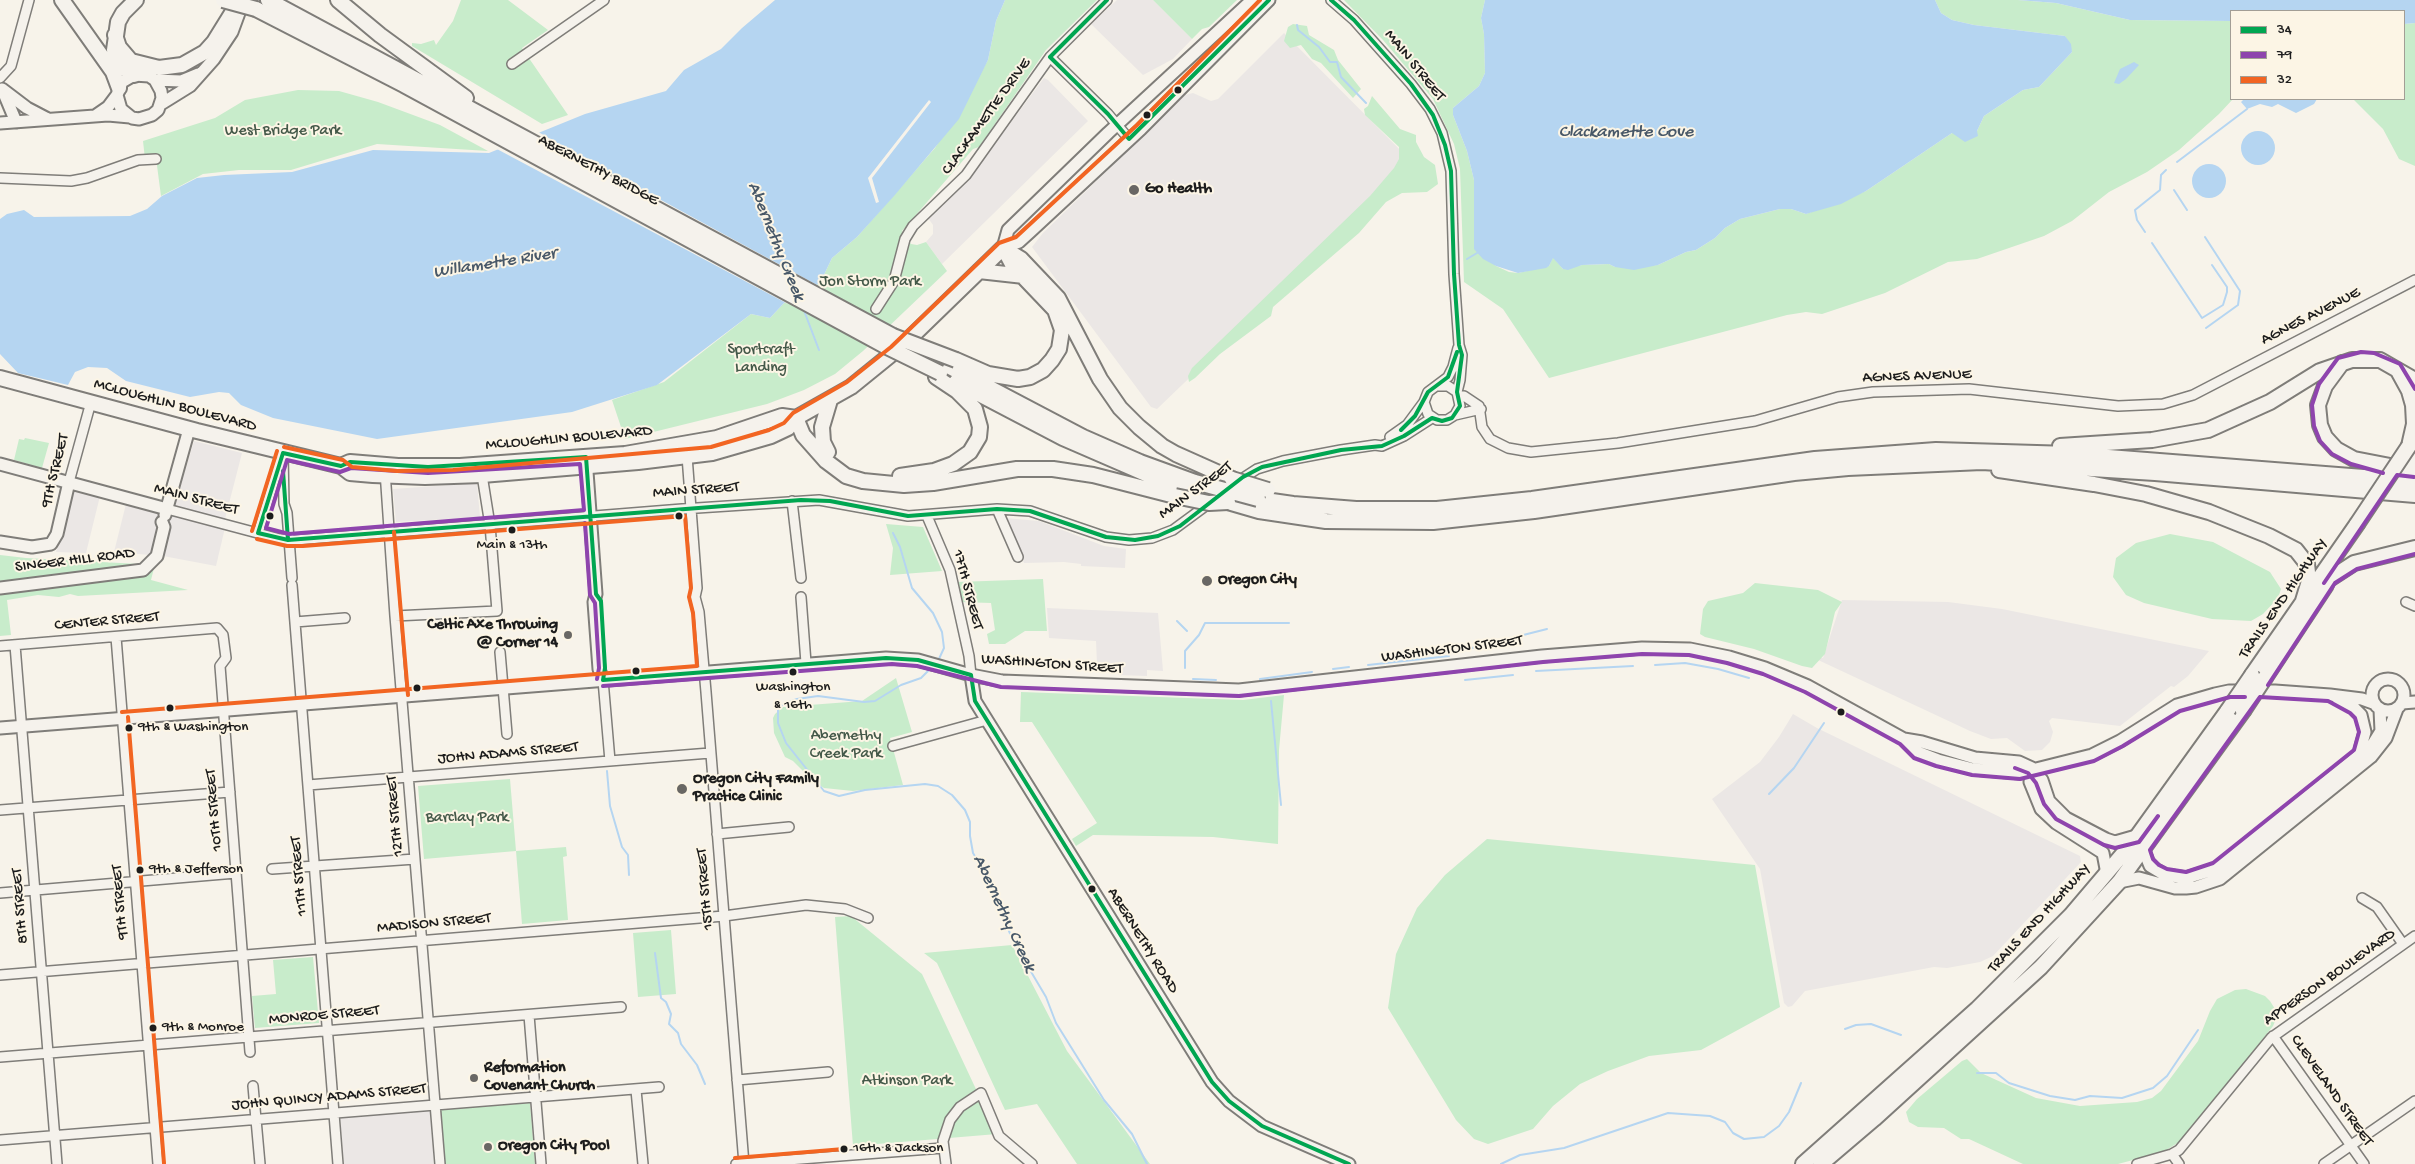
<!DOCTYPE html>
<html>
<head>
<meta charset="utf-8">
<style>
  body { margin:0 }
  #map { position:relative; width:2415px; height:1164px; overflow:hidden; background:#f7f3ea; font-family:"Gochi Hand",sans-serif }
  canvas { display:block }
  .legend { position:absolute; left:2230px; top:10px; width:175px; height:90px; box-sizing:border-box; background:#fcf5e5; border:1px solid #a29e95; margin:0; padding:6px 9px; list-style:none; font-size:15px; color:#1c1c1c }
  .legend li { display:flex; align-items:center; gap:10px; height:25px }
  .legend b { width:25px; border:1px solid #a29e95 }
</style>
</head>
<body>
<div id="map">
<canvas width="2415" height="1164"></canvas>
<ul class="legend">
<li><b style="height:6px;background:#00a651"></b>34</li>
<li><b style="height:6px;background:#8e44ad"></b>79</li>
<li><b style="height:6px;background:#f26522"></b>32</li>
</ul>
</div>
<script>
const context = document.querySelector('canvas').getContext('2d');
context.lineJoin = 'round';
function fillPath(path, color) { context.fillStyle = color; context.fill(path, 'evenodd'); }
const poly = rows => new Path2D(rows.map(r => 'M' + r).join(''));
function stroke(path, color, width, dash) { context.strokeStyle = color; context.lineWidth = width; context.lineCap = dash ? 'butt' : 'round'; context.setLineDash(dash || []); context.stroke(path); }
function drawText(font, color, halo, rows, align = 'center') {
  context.font = font + ' "Gochi Hand",sans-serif'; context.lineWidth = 4; context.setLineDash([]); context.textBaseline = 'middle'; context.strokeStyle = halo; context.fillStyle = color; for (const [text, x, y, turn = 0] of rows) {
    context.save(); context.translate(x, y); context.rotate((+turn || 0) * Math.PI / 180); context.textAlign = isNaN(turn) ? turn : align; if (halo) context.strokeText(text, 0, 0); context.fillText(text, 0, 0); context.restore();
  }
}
const built = poly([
  [1117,0,1153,0,1192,39,1173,59,1143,75,1091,24],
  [1284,33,1413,163,1157,409,1151,407,1032,247,1043,233,1185,95,1193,93,1211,101,1218,99],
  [1044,78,1048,80,1088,121,942,264,926,242,933,234,933,225,928,218,967,181],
  [194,441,242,453,225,519,224,532,216,566,163,556,114,552,126,504,171,517],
  [477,483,480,517,396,522,393,489],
  [74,489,100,496,86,553,56,552],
  [1005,518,1039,521,1104,546,1126,549,1125,568,1081,566,1081,564,1064,562,1024,563],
  [1842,600,1948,602,2002,609,2209,651,2188,676,2174,687,2171,686,2120,726,2052,718,2049,721,2053,732,2050,742,2042,750,2025,751,2007,738,1991,739,1970,731,1816,659,1817,656,1823,658],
  [1047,608,1158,613,1163,671,1147,670,1147,676,1118,675,1118,665,1097,664,1096,641,1049,638],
  [1793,714,1817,728,2080,856,2081,862,1993,956,1980,962,1947,968,1934,967,1805,991,1792,1006,1788,1007,1784,1003,1760,869,1712,799,1760,762,1779,737],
  [430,1110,434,1164,344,1164,340,1117]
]);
const green = poly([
  [461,0,508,0,548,30,522,48,568,115,542,124,412,46,412,43,421,44,434,40,436,45,453,21],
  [1005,0,1097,0,1046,50,979,147,973,149,902,231,911,244,917,245,926,242,947,271,863,351,835,374,804,390,767,404,625,439,612,400,664,382,751,314,770,318,784,303,820,283,832,258,857,237,935,148,988,60,996,21],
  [1153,0,1237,0,1209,27,1202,29,1192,39],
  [1344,0,1485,0,1481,18,1484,34,1485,73,1479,86,1453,108,1453,115,1467,151,1474,180,1474,248,1496,266,1509,272,1518,273,1549,266,1553,257,1563,269,1582,265,1609,264,1615,267,1658,265,1686,252,1696,250,1715,238,1725,228,1740,219,1780,209,1791,209,1806,214,1866,191,1952,133,1977,131,1984,116,2023,90,2039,87,2072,52,2065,36,1974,25,1952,20,1941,13,1935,0,2018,0,2056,3,2130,20,2231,21,2233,99,2219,114,2179,150,2147,172,2109,192,2072,221,2044,236,1977,259,1948,262,1885,293,1822,314,1806,312,1787,315,1549,378,1503,309,1464,282,1460,169,1454,144,1433,99,1383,40],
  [2415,23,2415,166,2399,159,2383,129,2353,99,2404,99,2404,24],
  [1293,24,1307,26,1309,35,1334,50,1338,60,1361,89,1353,98,1321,63,1312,59,1301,45,1290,48,1284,41,1288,27],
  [298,90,339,91,378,102,440,125,488,151,377,144,291,170,239,170,203,174,161,196,156,158,145,159,143,141,215,118,245,100],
  [1372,96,1400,129,1416,135,1416,142,1424,157,1435,165,1438,184,1427,192,1402,193,1386,202,1359,233,1273,307,1271,316,1220,354,1195,378,1189,382,1188,376,1192,368,1370,196,1394,168,1399,159,1399,147,1365,115,1364,109,1368,106],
  [25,438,49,443,42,468,14,460,19,439,24,440],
  [886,524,923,527,942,571,890,575,893,548],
  [2170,534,2213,542,2270,572,2281,589,2278,598,2263,614,2251,621,2212,619,2144,603,2126,595,2113,577,2116,558,2136,543],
  [0,555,26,558,139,564,0,581],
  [154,568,151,580,188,590,78,596,70,594,59,597,38,595,7,600,11,635,0,636,0,594,69,583,139,577],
  [1043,579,1047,631,1025,631,1005,644,989,644,987,634,995,630,991,603,960,602,957,582],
  [1755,583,1818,590,1842,602,1835,612,1825,654,1812,668,1802,666,1754,649,1705,637,1700,634,1703,609,1708,601,1743,593],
  [896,678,912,732,890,738,903,785,853,791,824,788,813,781,793,761,785,757,774,733,773,718,775,714,783,707,862,701],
  [1021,692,1243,700,1284,695,1279,750,1278,844,1213,837,1093,835,1076,846,1072,839,1097,823,1032,722,1020,722],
  [510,779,516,851,566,847,567,856,563,857,568,920,522,924,516,851,424,859,418,786],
  [1487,839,1755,865,1780,1007,1701,1050,1649,1056,1608,1071,1580,1084,1553,1106,1533,1129,1488,1144,1474,1139,1456,1120,1388,1008,1396,954,1417,908,1445,875],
  [851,916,922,974,997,1134,853,1146,835,917],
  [671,930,676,994,638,997,633,933],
  [1012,945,1067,1051,1150,1164,1077,1164,1037,1104,1005,1110,937,963,924,953],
  [313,957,319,1023,255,1028,252,996,276,994,273,960],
  [2246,989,2265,996,2270,1001,2275,1009,2277,1017,2273,1026,2184,1139,2163,1152,2118,1164,2023,1164,1969,1139,1961,1139,1944,1128,1918,1127,1909,1122,1906,1112,1917,1099,1962,1061,1967,1059,1981,1073,2036,1098,2080,1106,2137,1102,2152,1098,2161,1091,2198,1041,2210,1011,2217,999,2235,990],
  [530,1103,535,1164,445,1164,440,1110]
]);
const water = poly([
  [775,0,1005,0,996,21,988,60,959,119,894,196,857,237,832,258,820,283,784,303,770,318,751,314,657,385,572,412,377,439,273,418,241,405,229,393,219,392,190,397,126,381,107,368,88,367,75,372,68,385,18,373,0,354,0,219,7,214,24,210,34,217,130,216,147,209,162,196,197,178,224,175,292,172,373,150,489,153,585,114,666,91,684,70,721,49,742,28],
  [1485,0,1935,0,1941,13,1952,20,1974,25,2065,36,2071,44,2072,52,2039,87,2023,90,1984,116,1977,131,1978,136,1965,142,1952,133,1866,191,1841,204,1806,214,1791,209,1780,209,1740,219,1725,228,1715,238,1696,250,1686,252,1658,265,1634,270,1615,267,1609,264,1582,265,1568,270,1563,269,1553,258,1549,266,1546,268,1518,273,1496,266,1483,259,1474,249,1474,180,1467,151,1453,115,1453,108,1479,86,1485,73,1484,34,1481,18],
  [2018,0,2415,0,2415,23,2404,24,2404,11,2231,11,2231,21,2130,20,2056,3],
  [2134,62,2139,65,2126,79,2119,84,2114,83,2120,69],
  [2244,99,2291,100,2317,99,2314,104,2296,113,2278,104,2272,107,2260,104,2247,109,2241,102],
  '2241 148a17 17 0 1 1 34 0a17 17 0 1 1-34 0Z',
  '2192 181a17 17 0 1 1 34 0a17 17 0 1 1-34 0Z'
]);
const pier = poly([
  [929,100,931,102,872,178,879,202,876,203,868,178],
  [535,130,571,151,819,286,788,304,495,148]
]);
const stream = poly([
  [1297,25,1298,30,1319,47,1330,62,1337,62,1341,77,1366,103],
  [2177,162,2247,109],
  [2174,190,2187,210],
  [2145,232,2137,220,2135,210,2160,190,2161,175,2166,170],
  [2205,237,2240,291,2238,305,2206,328],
  [2152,243,2202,318,2223,305,2227,292,2227,287,2212,265],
  [1467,259,1477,253],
  [803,308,819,350],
  [893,533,900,547,912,588,933,613,942,632,944,648,938,661],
  [1177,621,1187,631],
  [1468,649,1547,629],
  [1368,665,1449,656],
  [1655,665,1685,663,1718,669,1749,678],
  [931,668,921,678,901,685,875,701,864,702,818,696,797,699,784,704,778,708,778,723,786,743,824,791,839,796,865,790,925,784,938,786,952,795,965,810,970,822,970,836,973,853,984,871,1014,943,1046,997,1056,1023,1104,1100,1132,1134,1147,1164],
  [1185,668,1185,651,1199,635,1205,623,1289,623],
  [1333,669,1349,667],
  [1536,671,1633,666],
  [1193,679,1216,680],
  [1260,679,1312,672],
  [1465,680,1513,675],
  [1271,701,1281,805],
  [607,771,610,806,622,847,628,855,629,875],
  [1769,794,1794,768,1824,723],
  [655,953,661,998,666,1002,671,1014,669,1024,678,1033,681,1044,697,1065,705,1084],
  [1845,1029,1856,1025,1871,1024,1901,1035],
  [1977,1073,1996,1073,2009,1083,2050,1096,2075,1100,2090,1096,2122,1098,2153,1088,2167,1076,2198,1030],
  [1501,1164,1520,1155,1564,1148,1668,1113,1710,1116,1725,1122,1733,1133,1744,1139,1764,1137,1779,1126,1789,1112,1801,1083]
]);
const minor = poly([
  [1331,0,1354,20,1411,84,1430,109,1442,133,1451,171,1454,274,1459,345,1462,355,1460,380,1457,392],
  [1050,57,1108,114,1129,139],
  [512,64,604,0],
  [0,78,11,66,29,0],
  [0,178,71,181,87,178,138,160,156,159],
  [876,309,894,281,905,239,913,226,966,175,1050,57,1107,0],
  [1459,396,1464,396,1479,406,1482,427,1490,439,1508,448,1531,452,1618,443,1755,421,1838,397,1873,392,1969,389,2118,406,2163,404,2193,395,2415,280],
  [1424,402,1428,414,1437,420,1447,420,1455,415,1460,406,1457,392,1448,386,1437,386],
  [1455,415,1481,409],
  [1390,437,1407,425,1424,402,1428,392,1448,377,1453,367,1458,348],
  [283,453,284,504,287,513,292,578],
  [687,456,697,588,695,597,699,612,706,692,744,1164],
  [385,471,395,616,440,1164],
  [69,482,91,402],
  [1237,482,1257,469,1283,461,1341,450,1375,445,1382,446,1404,436,1432,418],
  [792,501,801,578],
  [167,509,280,539,295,540,682,509,819,500,908,516,997,509,1030,511,1106,537,1129,540,1152,538,1173,530,1211,502],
  [997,509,1018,557],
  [927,516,950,570,969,656,971,675],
  [258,533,280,461],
  [292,585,338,1164],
  [801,597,806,663],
  [2406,602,2415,606],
  [395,616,497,611,490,525,482,475],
  [295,622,345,618],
  [116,637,158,1164],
  [15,645,57,1164],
  [0,646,217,628,223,635,226,658,220,666,250,1052],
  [500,652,507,734],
  [603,680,610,761],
  [893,746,987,720],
  [308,785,710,753],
  [0,810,230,792],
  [717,834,789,827],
  [272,869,415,859],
  [0,893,236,873],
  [2362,898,2377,907,2403,944],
  [0,975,724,916,806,905,845,909,868,918],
  [529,1015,541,1164],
  [2273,1036,2364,1164],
  [0,1057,621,1007],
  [737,1080,828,1072],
  [253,1086,260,1164],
  [636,1090,643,1164],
  [0,1140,659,1087],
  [2172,1154,2179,1164],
  [736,1164,943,1148],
  [946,1164,943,1141,950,1120,960,1107,981,1093,999,1136,1032,1164],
  [2137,1164,2172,1154,2179,1150,2271,1038,2415,936],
  [2324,1164,2415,1101]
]);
const major = poly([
  [155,80,181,81,198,74],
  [2,89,27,108,48,119],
  [3,91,16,122],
  [161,104,190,86,214,59,232,32,243,2],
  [95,116,108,107,117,95,122,82,134,75,149,76,155,80,161,91,162,98,158,110,152,115,139,119,132,118,121,109,117,95],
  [0,123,108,115,130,117],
  [1003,248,1019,242,1030,232,1141,129,1269,0],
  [1003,248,1008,230,1108,133,1252,0],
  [586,458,596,594,594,602,599,669,603,680],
  [0,464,167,509],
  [165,515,189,429],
  [0,542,32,547,51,544,57,534,69,482],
  [0,588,143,570,157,556,164,527,162,522],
  [971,675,975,701,1212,1082,1229,1101,1262,1126,1349,1164],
  '2372 695a16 16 0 1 1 32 0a16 16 0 1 1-32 0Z',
  [2338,699,2354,708,2361,715,2365,732,2359,754],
  [2402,703,2415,702],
  [0,728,886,658,918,660,971,675,1002,681,1239,690,1542,656,1642,648,1690,649,1729,657,1765,668,1808,686,1904,739,1917,752,1938,760,1973,769,2020,773,2092,755,2120,741,2177,705,2215,694,2229,691,2275,691,2330,695,2362,699,2373,703],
  [1904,739,1922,742,1975,758,2019,762,2032,768,2042,780,2049,801,2066,818,2106,839,2115,842,2136,836],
  [2032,768,2030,782,2041,809,2056,823,2103,853,2107,874],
  [2143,849,2150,866,2165,875,2186,878,2216,869,2373,744,2381,731,2380,710],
  [2119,882,2139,878,2175,888,2186,888,2196,887,2220,879,2371,757,2386,738,2397,709]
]);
const highway = poly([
  [62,0,113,72,119,88],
  [268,0,893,336],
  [338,0,380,35,466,98],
  [256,9,404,85,887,347],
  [115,35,119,47,131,61,159,68,182,65,205,52,214,42,240,0],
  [134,75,125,69,114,50,118,22,123,13,136,0],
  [1003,248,1021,259,1058,298,1100,379,1120,408,1139,427,1162,446,1176,454,1232,479],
  [979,271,1024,276],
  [956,360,988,374,1018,379,1030,377,1043,370,1052,360,1059,349,1062,330,1055,310,1013,266,1004,249],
  [2342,363,2325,386,2318,405,2320,425,2325,437,2336,449,2354,459,2415,471],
  [948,366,1083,437,1140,462,1195,482],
  [2398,371,2409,391,2413,405,2414,424,2409,446],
  [0,378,197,431,341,466,350,473,373,475,425,477,482,475,638,462,712,453,771,436,788,428,796,418,851,387,904,344,1003,248],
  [956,382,1063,438,1183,490],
  [796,418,803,435,826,461,846,476,863,481,904,485,933,483,1017,469,1053,469,1093,475,1175,496],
  [2060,446,2152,440,2208,430,2270,402,2320,371,2352,360,2380,360,2415,380],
  [828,452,823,442,822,427,830,400],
  [2408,462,2415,452],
  [341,466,350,462,398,466,460,466,625,454,717,438,782,416,796,418],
  [1999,470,2094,484,2146,494,2209,512,2269,536,2296,550,2307,564,2309,581,2302,604],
  [900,476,934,471,953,464,970,452,979,437,980,427,975,409,957,391,936,377],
  [1258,499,1293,504,1356,509,1437,509,1532,499,1815,459,1936,450,2070,454,2415,481],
  [1228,502,1259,511,1326,521,1433,522,1534,511,1794,473,1848,468,1982,462,2155,473,2415,495],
  [2331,578,2354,563,2415,548],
  [2252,675,2357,524],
  [2266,676,2326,585],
  [1803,1164,1977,1009,2071,915,2133,842,2228,710],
  [1821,1164,1874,1119,2041,967,2119,882,2243,711]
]);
const highwayBridge = poly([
  [223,0,256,9],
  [893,336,956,360],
  [887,347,940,373],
  [1232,479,1268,490],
  [1195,482,1258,499],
  [1175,496,1209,503,1228,502],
  [2357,524,2409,446],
  [2228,710,2252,675],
  [2243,711,2266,676]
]);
const bus1 = poly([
  [1050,57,1108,114,1129,139,1269,0],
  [1050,57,1107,0],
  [1401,430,1415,416,1428,392,1448,377,1457,352],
  [283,453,258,533,288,540,801,500,830,501,908,516,997,509,1030,511,1106,537,1135,540,1158,536,1180,526,1243,477,1262,467,1341,450,1382,446,1404,436,1432,418,1442,421,1452,418,1460,406,1457,392,1462,355,1459,345,1454,274,1451,171,1445,145,1433,115,1411,84,1354,20,1331,0],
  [283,453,341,466,350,462,428,467,586,457,596,594,601,601,605,668,603,680],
  [283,471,288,540],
  [971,675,975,701,1212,1082,1229,1101,1262,1126,1349,1164],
  [603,680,886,658,918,660,971,675]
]);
const bus2 = poly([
  [287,460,340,472,351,468,428,473,580,464,584,510,289,534,266,528,287,460],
  [2383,473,2351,464,2332,454,2320,441,2314,426,2312,405,2319,384,2338,358,2361,352,2374,353,2400,364,2415,389],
  [585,523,590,595,595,603,599,668,597,679],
  [2324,583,2397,475,2414,477],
  [2268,685,2335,583,2357,569,2415,554],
  [603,686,892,664,917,666,1001,687,1239,696,1543,662,1642,654,1689,655,1727,663,1763,674,1805,692,1900,744,1914,758,1936,766,1972,775,2020,779,2094,761,2123,746,2180,711,2230,697,2245,697],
  [2260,697,2328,701,2350,713,2355,718,2359,732,2354,750,2213,863,2186,872,2167,869,2159,865,2153,859,2150,850,2260,697],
  [2015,768,2028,773,2036,783,2044,804,2056,819,2104,845,2115,848,2139,842,2158,816]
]);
const bus3 = poly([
  [284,447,343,460,352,467,397,471,453,470,711,447,769,430,784,423,793,413,847,382,891,347,999,243,1016,237,1137,125,1260,0],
  [252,531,277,451],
  [394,532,408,695],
  [122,712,697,666,693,613,689,597,691,588,685,516,303,546,287,546,257,539],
  [128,717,164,1163],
  [735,1158,844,1149]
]);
const markers = [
  [1178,90,4.5,"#1c1c1c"],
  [1147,115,4.5,"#1c1c1c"],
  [1134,190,6,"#696764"],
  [270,516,4.5,"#1c1c1c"],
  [679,516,4.5,"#1c1c1c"],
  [512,530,4.5,"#1c1c1c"],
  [1207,581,6,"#696764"],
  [568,635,5,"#696764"],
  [636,671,4.5,"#1c1c1c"],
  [793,672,4.5,"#1c1c1c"],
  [417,688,4.5,"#1c1c1c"],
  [170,708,4.5,"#1c1c1c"],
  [1841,712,4.5,"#1c1c1c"],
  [129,728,4.5,"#1c1c1c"],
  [682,789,6,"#696764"],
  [140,870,4.5,"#1c1c1c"],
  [1092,889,4.5,"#1c1c1c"],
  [153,1028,4.5,"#1c1c1c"],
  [474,1078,5,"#696764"],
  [488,1147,5,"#696764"],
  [844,1149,4.5,"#1c1c1c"]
];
const busNames = [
  ["Main & 13th",512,546,"center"],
  ["Washington",793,688,"center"],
  ["& 16th",793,706,"center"],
  ["9th & Washington",138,728],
  ["9th & Jefferson",149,870],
  ["9th & Monroe",162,1028],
  ["16th & Jackson",853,1149]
];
const streetNames = [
  ["MAIN STREET",1414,66,51],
  ["CLACKAMETTE DRIVE",987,117,-54],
  ["ABERNETHY BRIDGE",598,171,28],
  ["AGNES AVENUE",2311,317,-27],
  ["AGNES AVENUE",1917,377,-2],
  ["MCLOUGHLIN BOULEVARD",175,406,15],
  ["MCLOUGHLIN BOULEVARD",569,439,-5],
  ["9TH STREET",56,471,-76],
  ["MAIN STREET",696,491,-4],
  ["MAIN STREET",1196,491,-36],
  ["MAIN STREET",196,500,15],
  ["SINGER HILL ROAD",75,561,-7],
  ["17TH STREET",967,590,75],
  ["TRAILS END HIGHWAY",2284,599,-55],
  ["CENTER STREET",107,622,-5],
  ["WASHINGTON STREET",1452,650,-7],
  ["WASHINGTON STREET",1052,665,4],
  ["JOHN ADAMS STREET",508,754,-5],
  ["10TH STREET",215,810,-95],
  ["12TH STREET",396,816,-95],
  ["11TH STREET",300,876,-95],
  ["15TH STREET",706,889,-95],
  ["9TH STREET",121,902,-95],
  ["8TH STREET",21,906,-95],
  ["TRAILS END HIGHWAY",2040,919,-47],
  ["MADISON STREET",434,924,-5],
  ["ABERNETHY ROAD",1142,941,58],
  ["APPERSON BOULEVARD",2330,978,-35],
  ["MONROE STREET",324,1016,-5],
  ["CLEVELAND STREET",2331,1091,55],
  ["JOHN QUINCY ADAMS STREET",329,1098,-5]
];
const parkNames = [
  ["West Bridge Park",283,132],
  ["Jon Storm Park",870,283],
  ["Sportcraft",761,351],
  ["Landing",761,369],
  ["Abernethy",846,737],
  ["Creek Park",846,755],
  ["Barclay Park",467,819],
  ["Atkinson Park",907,1082]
];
const poiNames = [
  ["Go Health",1145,190],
  ["Oregon City",1218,581],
  ["Celtic Axe Throwing",558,626,"right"],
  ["@ Corner 14",558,644,"right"],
  ["Oregon City Family",693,780],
  ["Practice Clinic",693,798],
  ["Reformation",484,1069],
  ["Covenant Church",484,1087],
  ["Oregon City Pool",498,1147]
];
const waterNames = [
  ["Clackamette Cove",1626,133],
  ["Abernethy Creek",775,242,68],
  ["Willamette River",495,264,-9],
  ["Abernethy Creek",1003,914,65]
];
fillPath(built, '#ebe7e5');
fillPath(green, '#c8eccb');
fillPath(water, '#b5d5f1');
fillPath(pier, '#f7f3ea');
stroke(stream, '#b5d5f1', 2);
stroke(minor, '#7f7d79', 12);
stroke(major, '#7f7d79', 15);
stroke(highway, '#7f7d79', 18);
stroke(minor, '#f5f2ec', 9);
stroke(major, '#f5f2ec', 11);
stroke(highway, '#f5f2ec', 14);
stroke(highwayBridge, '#7f7d79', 18, []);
stroke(highwayBridge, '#f5f2ec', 14);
stroke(bus1, '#00a651', 4);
stroke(bus2, '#8e44ad', 4);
stroke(bus3, '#f26522', 4);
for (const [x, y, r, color] of markers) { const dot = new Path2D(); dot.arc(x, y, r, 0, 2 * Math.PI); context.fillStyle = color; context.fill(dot); stroke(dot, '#fcf5e5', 2); }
drawText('15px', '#1c1c1c', '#fcf5e5', busNames, 'left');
drawText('16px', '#1c1c1c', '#fcf5e5', streetNames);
drawText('16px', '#445949', '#fcf5e5', parkNames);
drawText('bold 16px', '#1c1c1c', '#fcf5e5', poiNames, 'left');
drawText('italic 18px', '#485868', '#fcf5e5', waterNames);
</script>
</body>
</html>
